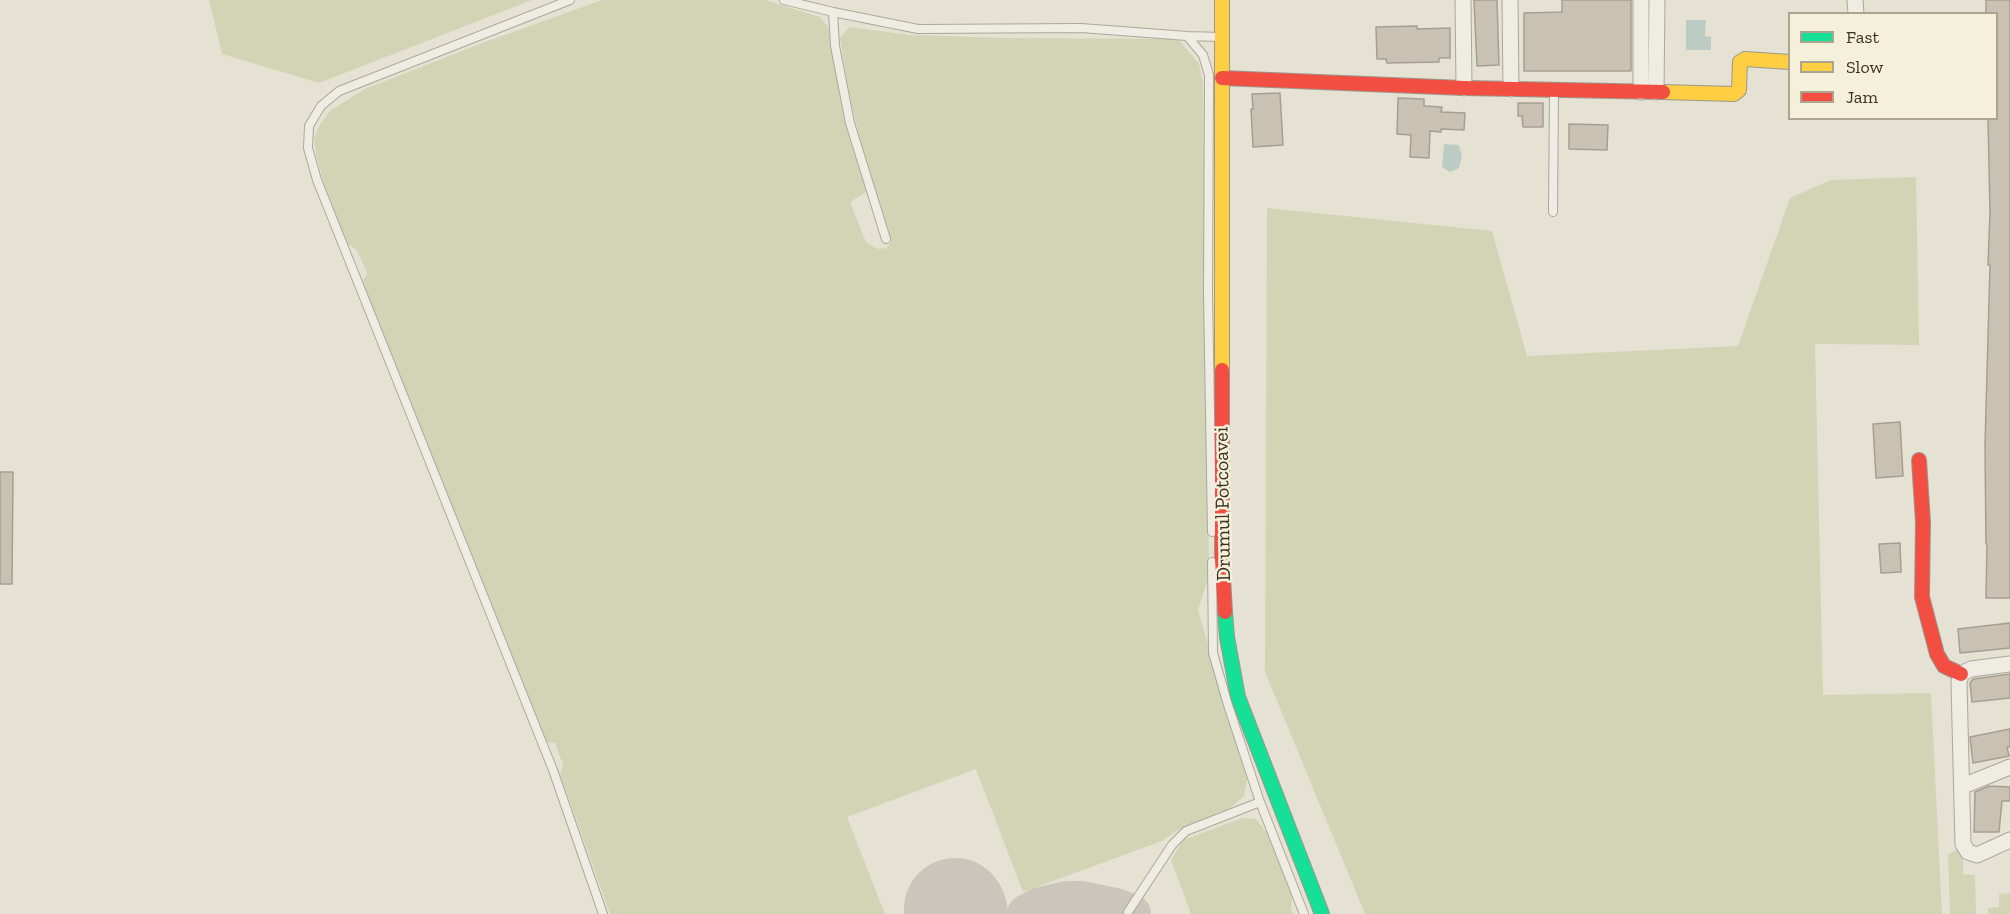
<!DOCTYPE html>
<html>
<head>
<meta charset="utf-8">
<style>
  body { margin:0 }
  #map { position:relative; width:2010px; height:914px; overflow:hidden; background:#e5e2d3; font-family:"Zilla Slab",serif }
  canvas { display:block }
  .legend { position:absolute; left:1788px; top:12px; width:210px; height:108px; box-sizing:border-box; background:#f5f0da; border:2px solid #aba490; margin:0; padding:8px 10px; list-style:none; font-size:18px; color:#3b3122 }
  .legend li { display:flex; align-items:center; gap:12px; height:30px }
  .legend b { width:30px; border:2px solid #aba490 }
</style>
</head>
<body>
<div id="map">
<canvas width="2010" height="914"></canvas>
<ul class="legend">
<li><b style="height:8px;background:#16e098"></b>Fast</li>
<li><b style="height:8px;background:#ffcf43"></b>Slow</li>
<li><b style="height:8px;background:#f24e42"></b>Jam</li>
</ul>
</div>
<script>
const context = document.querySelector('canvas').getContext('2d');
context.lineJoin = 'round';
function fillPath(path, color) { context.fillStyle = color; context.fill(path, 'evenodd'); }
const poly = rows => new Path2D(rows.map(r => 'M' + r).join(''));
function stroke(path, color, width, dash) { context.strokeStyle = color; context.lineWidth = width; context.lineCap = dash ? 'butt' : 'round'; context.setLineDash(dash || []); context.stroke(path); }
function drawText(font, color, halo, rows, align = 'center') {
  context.font = font + ' "Zilla Slab",serif'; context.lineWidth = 5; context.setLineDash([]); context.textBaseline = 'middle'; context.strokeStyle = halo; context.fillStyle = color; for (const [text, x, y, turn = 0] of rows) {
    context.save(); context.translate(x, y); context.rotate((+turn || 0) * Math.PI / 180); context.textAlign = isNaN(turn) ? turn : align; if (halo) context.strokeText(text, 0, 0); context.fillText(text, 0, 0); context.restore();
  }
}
const green = poly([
  [209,0,532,0,319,83,222,54],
  [602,0,765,0,820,17,828,27,845,119,866,192,850,202,866,242,878,249,887,248,891,242,888,229,868,176,848,88,840,38,849,27,911,35,1006,38,1178,39,1199,64,1203,83,1209,576,1198,610,1247,779,1244,796,1230,808,1178,830,1162,841,1023,892,976,769,847,817,885,914,610,914,560,774,563,765,555,743,546,742,362,284,367,273,357,250,346,243,324,184,316,155,314,138,319,126,331,110,365,89,477,45],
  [1916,177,1919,345,1815,344,1823,695,1931,693,1942,914,1365,914,1265,672,1267,208,1492,231,1527,356,1738,346,1790,198,1831,180],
  [1243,818,1256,819,1268,834,1292,895,1291,909,1293,914,1191,914,1171,860,1183,840],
  [1958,849,1963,859,1963,874,1975,875,1976,914,1950,914,1948,854],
  [2010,893,2010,914,1988,914,1988,908,1999,907,1999,894]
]);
const water = poly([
  [1686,20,1706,20,1705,36,1711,37,1711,50,1686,50],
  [1444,144,1459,145,1462,157,1459,168,1450,172,1442,167]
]);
const taxiway = poly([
  [1027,914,1040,907,1067,901,1082,901,1116,908,1131,914]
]);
const runway = poly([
  [955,909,957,914]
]);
const building = poly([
  [1474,0,1497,0,1499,65,1477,66,1474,0],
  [1562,0,1631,0,1631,71,1524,71,1524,13,1562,12,1562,0],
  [1986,0,2010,0,2010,598,1986,598,1987,544,1986,544,1985,445,1990,265,1988,265,1990,212,1988,118,1996,118,1996,14,1986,14,1986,0],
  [1417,26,1417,29,1450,28,1450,58,1439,58,1439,62,1387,63,1386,59,1377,59,1376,27,1417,26],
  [1280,93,1283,145,1253,147,1251,109,1253,109,1252,94,1280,93],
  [1398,98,1424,99,1424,106,1442,107,1441,112,1465,113,1464,130,1441,129,1441,132,1430,131,1429,158,1410,157,1411,135,1397,134,1398,98],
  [1518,103,1543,103,1543,127,1523,127,1522,116,1518,116,1518,103],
  [1569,124,1608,125,1607,150,1569,149,1569,124],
  [1900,422,1903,476,1876,478,1873,424,1900,422],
  [0,472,13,472,12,584,0,584,0,472],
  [1900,543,1901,572,1881,573,1879,544,1900,543],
  [2010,623,2010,648,1960,653,1958,629,2010,623],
  [2010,674,2010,698,1972,702,1970,683,1973,679,2010,674],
  [2010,729,2010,747,2007,747,2009,756,1973,763,1970,737,2010,729],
  [1989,786,2010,787,2010,801,2002,801,1999,832,1974,832,1975,792,1989,786]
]);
const lane = poly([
  [570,0,339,91,321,106,309,126,308,148,317,180,553,770,603,914],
  [784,0,833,12,835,46,850,123,886,239],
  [833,12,918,29,1081,28,1187,36,1203,55,1209,75,1208,294,1212,532],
  [1187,36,1221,37],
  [1553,212,1554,92],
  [1212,562,1213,653,1228,705,1260,802,1304,914],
  [1128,912,1172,845,1186,831,1260,802]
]);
const street = poly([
  [1463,0,1464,88],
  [1510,0,1511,89],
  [1641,0,1641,92],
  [1855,0,1856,14],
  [1656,92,1657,0],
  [2010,664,1971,669,1961,674,1959,683,1963,844,1968,852,1977,855,2010,840],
  [1963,786,2010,767]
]);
const fast = poly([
  [1225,612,1227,637,1238,697,1322,914]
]);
const slow = poly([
  [1222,0,1222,370],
  [1663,92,1734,94,1739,90,1740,62,1745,59,1790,62]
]);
const jam = poly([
  [1222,78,1464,88,1663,92],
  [1222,370,1222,559,1225,612],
  [1919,460,1923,522,1922,597,1937,654,1944,666,1961,674]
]);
const streetNames = [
  ["Drumul Potcoavei",1223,504,-91]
];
fillPath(green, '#d1d5b6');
fillPath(water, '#bcccc4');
stroke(taxiway, '#cac6bb', 40);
stroke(runway, '#cac6bb', 102);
fillPath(building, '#c9c2b3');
stroke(building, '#a69e92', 1.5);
stroke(lane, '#aba79b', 10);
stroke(street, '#aba79b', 17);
stroke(fast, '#9b978b', 16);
stroke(slow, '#9b978b', 16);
stroke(jam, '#9b978b', 16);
stroke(lane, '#eeece3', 8);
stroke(street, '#eeece3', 15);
stroke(fast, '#16e098', 14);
stroke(slow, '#ffcf43', 14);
stroke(jam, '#f24e42', 14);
drawText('20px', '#3b3122', '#f5f0da', streetNames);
</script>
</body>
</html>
